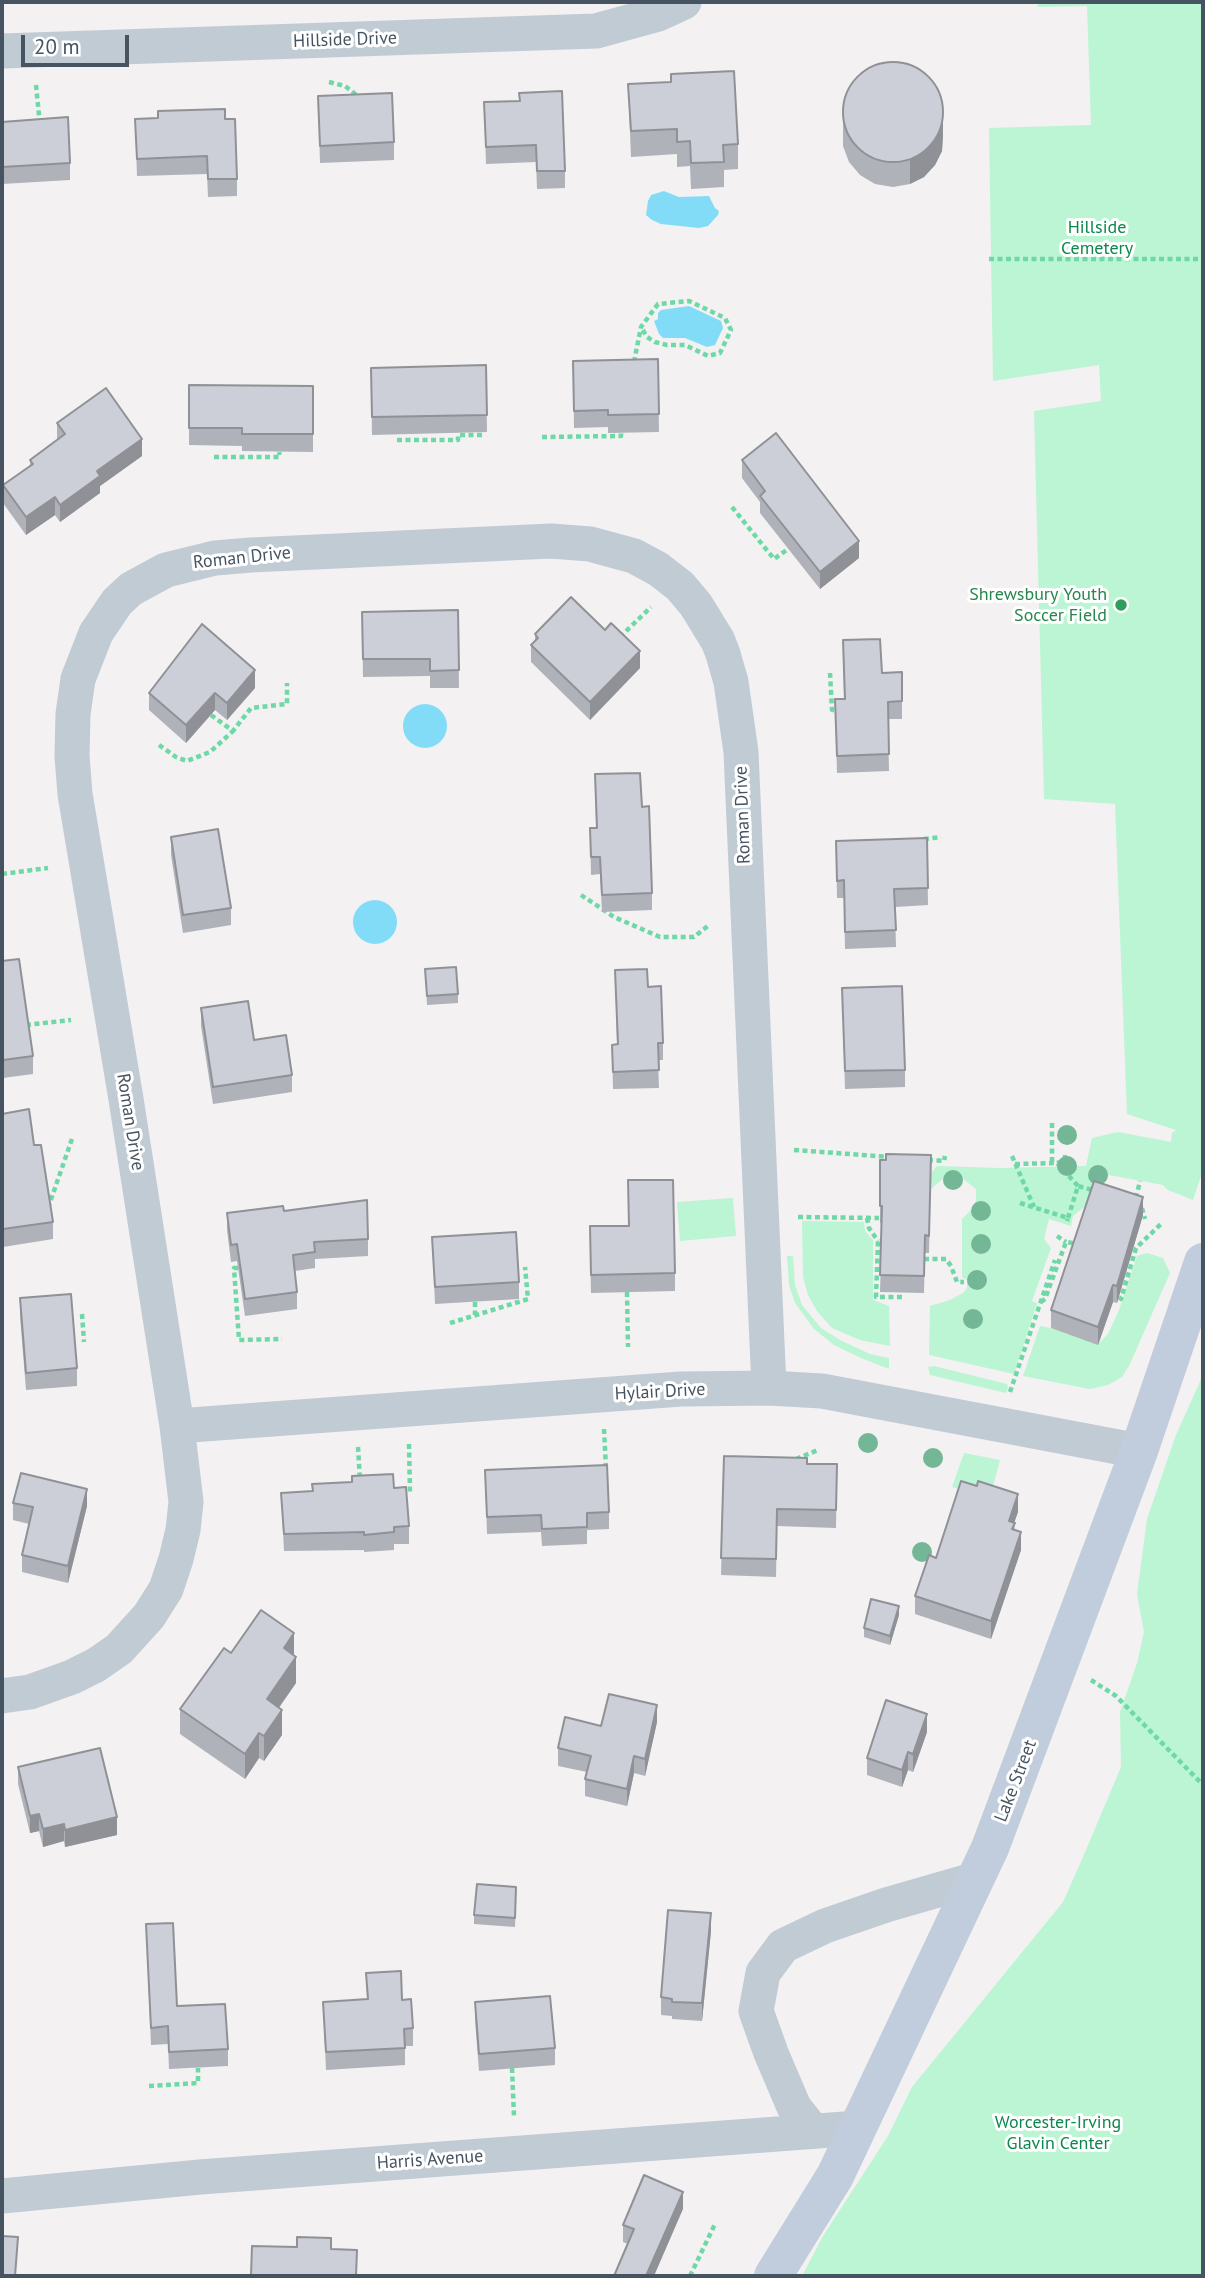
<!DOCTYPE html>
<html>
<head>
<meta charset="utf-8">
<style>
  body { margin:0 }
  #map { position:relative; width:1205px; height:2278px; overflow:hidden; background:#f3f1f1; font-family:"PT Sans",sans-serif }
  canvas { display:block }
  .frame { position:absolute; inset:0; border:4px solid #465461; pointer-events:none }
  .scale { position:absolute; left:21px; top:35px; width:108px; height:32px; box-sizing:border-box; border:4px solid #465461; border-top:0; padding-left:9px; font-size:21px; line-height:24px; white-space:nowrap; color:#465461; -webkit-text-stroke:5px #fff; paint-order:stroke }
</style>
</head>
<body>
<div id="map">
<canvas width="1205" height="2278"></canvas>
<div class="frame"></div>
<div class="scale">20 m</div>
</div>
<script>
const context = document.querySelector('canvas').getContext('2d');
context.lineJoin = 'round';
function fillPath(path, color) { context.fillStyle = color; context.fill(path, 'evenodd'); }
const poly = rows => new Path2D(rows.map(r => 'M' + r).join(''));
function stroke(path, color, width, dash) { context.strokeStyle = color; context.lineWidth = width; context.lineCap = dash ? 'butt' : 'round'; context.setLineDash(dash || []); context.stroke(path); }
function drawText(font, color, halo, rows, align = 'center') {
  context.font = font + ' "PT Sans",sans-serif'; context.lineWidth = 6; context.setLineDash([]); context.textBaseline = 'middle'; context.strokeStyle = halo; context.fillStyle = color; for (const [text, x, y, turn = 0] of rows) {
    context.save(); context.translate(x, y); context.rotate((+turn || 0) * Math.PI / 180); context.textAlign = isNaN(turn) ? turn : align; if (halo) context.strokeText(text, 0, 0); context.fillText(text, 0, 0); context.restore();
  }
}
const green = poly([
  [1037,2,1203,2,1203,1170,1193,1200,1168,1190,1163,1185,1109,1175,1094,1199,1073,1216,1071,1226,1049,1219,1044,1239,1051,1248,1032,1301,1037,1303,1014,1374,929,1355,930,1306,950,1300,963,1293,967,1288,967,1280,962,1277,962,1219,972,1209,976,1200,976,1189,962,1178,946,1176,931,1189,931,1173,937,1166,1000,1168,1086,1166,1092,1138,1118,1132,1171,1142,1172,1133,1176,1130,1127,1114,1115,804,1044,799,1034,411,1101,401,1099,365,993,381,989,128,1091,125,1087,6,1038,7],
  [733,1198,736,1236,680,1241,677,1202],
  [802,1221,864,1222,865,1231,873,1240,873,1300,889,1306,890,1346,860,1340,832,1328,817,1311,808,1295,803,1277],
  [1147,1253,1163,1258,1170,1273,1129,1366,1122,1377,1108,1385,1090,1389,1023,1376,1040,1326,1051,1328,1098,1344,1108,1334,1119,1310,1137,1256],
  [787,1256,793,1256,795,1285,802,1305,821,1328,840,1340,870,1354,889,1358,889,1369,861,1358,834,1345,814,1329,795,1303,789,1285],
  [934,1366,1007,1384,1008,1388,1006,1393,930,1375,928,1367],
  [1203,1375,1203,2276,802,2276,823,2236,888,2136,912,2087,1063,1902,1083,1857,1121,1767,1120,1712,1137,1663,1144,1632,1137,1594,1147,1519,1176,1435],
  [964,1453,1000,1460,990,1497,952,1487]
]);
const water = poly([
  [664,191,679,197,709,196,715,208,719,211,718,215,708,226,699,228,661,224,652,220,646,215,648,201,651,195],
  [689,306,721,321,723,328,715,345,707,347,685,338,663,338,659,334,654,321,658,319,658,313,661,310],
  '403 726a22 22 0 1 1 44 0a22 22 0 1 1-44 0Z',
  '353 922a22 22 0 1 1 44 0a22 22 0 1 1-44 0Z'
]);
const path = poly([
  [329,82,345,86,359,97],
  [36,85,40,125],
  [989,259,1203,259],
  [634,362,641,327,658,304,689,301,725,318,731,330,720,353,708,356,685,345,667,345,655,342,647,337,641,327],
  [542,437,621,436,621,432],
  [397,440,458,440,458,435,483,435],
  [214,457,280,457,279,452],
  [732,507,774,559,788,549],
  [620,637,651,607],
  [830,673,832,710,840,710],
  [211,715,233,731,251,708,287,704,287,683],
  [159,745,176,757,187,761,210,752,233,731],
  [924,839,941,837],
  [2,874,48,868],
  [581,895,614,917,660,937,694,937,709,925],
  [26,1025,71,1020],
  [1052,1123,1052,1163],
  [794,1150,890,1157],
  [1012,1156,1034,1207],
  [928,1160,944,1161,945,1156],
  [1057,1163,1065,1160,1065,1155],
  [1015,1164,1057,1163,1078,1186],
  [1136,1198,1140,1181],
  [1020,1203,1068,1218,1067,1221],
  [48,1208,72,1139],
  [1142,1208,1145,1219],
  [798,1217,879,1218],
  [867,1218,869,1228,878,1241],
  [1068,1218,1078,1186,1096,1191],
  [1057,1236,1066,1242],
  [886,1241,878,1241,876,1297,902,1297],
  [924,1259,946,1259,951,1266,957,1282,964,1282],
  [238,1268,234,1268,239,1340,282,1339],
  [627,1292,628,1347],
  [1119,1297,1121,1299,1136,1248,1163,1222],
  [475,1302,475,1315],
  [1041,1302,1045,1299,1066,1242,1079,1244],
  [82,1314,84,1342],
  [450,1323,528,1299,525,1267],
  [1010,1392,1055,1260],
  [604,1429,606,1469],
  [409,1444,410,1493],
  [358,1447,360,1481],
  [796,1459,818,1450],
  [1091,1680,1116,1696,1203,1785],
  [512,2068,514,2117],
  [149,2086,198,2083,198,2068],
  [690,2276,715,2224]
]);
const minor = poly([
  [2,51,596,31,658,14,684,2],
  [177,1426,681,1389,769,1388,822,1391,1139,1451],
  [2,1696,30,1692,72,1677,96,1665,119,1649,149,1616,166,1589,176,1559,183,1530,186,1502,177,1426,126,1099,75,794,72,756,73,714,78,679,96,633,117,602,131,589,166,570,215,558,251,555,551,541,590,544,634,556,658,569,680,586,696,605,718,641,723,654,731,682,741,752,769,1388],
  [813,2131,794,2107,771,2053,756,2011,763,1973,783,1946,825,1926,886,1905,976,1879],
  [2,2196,200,2177,858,2128]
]);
const secondary = poly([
  [773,2276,835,2176,990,1848,1139,1451,1203,1262]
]);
const trees = [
  [1067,1135],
  [1067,1166],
  [1098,1175],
  [953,1180],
  [981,1211],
  [981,1244],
  [977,1280],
  [973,1319],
  [868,1443],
  [933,1458],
  [922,1552]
];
const wall = poly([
  [628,84,738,144,738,169,724,170,724,187,691,189,690,166,677,167,677,154,631,157],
  [318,96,394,142,394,160,320,163],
  [519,101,565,171,565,188,537,189,536,162,486,164,484,102],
  [843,103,943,135,942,151,935,165,924,177,910,184,893,187,875,184,860,175,849,162,843,146],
  [135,119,225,119,237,179,237,196,208,197,207,174,137,176],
  [2,122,70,163,70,180,2,184],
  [658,359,659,432,608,433,608,427,574,428,573,361],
  [486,365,487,432,372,435,371,368],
  [189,385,313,386,313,452,242,451,242,446,189,445],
  [57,423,142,456,100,486,100,493,60,522,55,515,26,535,3,503,3,485,30,466,30,460,57,440],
  [742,460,859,558,820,589,760,513,760,502,742,478],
  [458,610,459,688,430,688,430,676,363,677,362,612],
  [535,634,640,668,590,720,531,662,531,645,535,641],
  [843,640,882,673,902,672,902,719,888,719,889,771,837,773,835,699,844,699],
  [255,688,227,720,215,710,186,743,149,710,149,693],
  [595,774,642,807,652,893,652,910,602,912,600,874,591,875,590,828,596,828],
  [171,837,231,908,231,925,183,933,171,855],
  [927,838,928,905,895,907,896,947,845,949,844,898,837,898,836,841],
  [2,961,33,1056,33,1074,3,1078],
  [425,969,458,994,458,1003,427,1005],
  [615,970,663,1043,663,1060,658,1060,659,1088,613,1089,612,1045,617,1044],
  [842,988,905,1070,905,1087,845,1089],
  [201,1008,254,1040,292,1075,292,1092,213,1104,201,1026],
  [2,1114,34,1145,53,1222,53,1239,3,1247,2,1238],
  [880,1160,931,1172,929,1253,925,1253,924,1293,880,1292,882,1223,880,1223],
  [284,1211,368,1239,368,1256,315,1259,315,1268,295,1271,297,1292,297,1309,245,1316,237,1261,231,1262,227,1230,227,1213],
  [1143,1215,1117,1303,1113,1302,1098,1345,1051,1328,1051,1310],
  [432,1237,519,1282,519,1299,435,1304],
  [590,1244,675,1273,675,1291,591,1293],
  [20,1298,77,1368,77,1386,26,1390,20,1316],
  [724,1456,807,1464,837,1464,836,1528,777,1526,776,1577,721,1575],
  [485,1470,609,1512,609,1529,587,1530,587,1544,542,1546,541,1532,487,1534],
  [394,1488,409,1526,409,1544,394,1544,394,1550,364,1552,364,1550,284,1551,281,1493],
  [13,1503,87,1506,68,1583,22,1572,22,1555,29,1524,13,1520],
  [1018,1512,1014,1522,1015,1530,1021,1550,991,1639,915,1614,915,1596,936,1558],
  [899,1615,890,1645,864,1637,864,1628],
  [231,1653,294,1656,296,1683,279,1708,282,1735,264,1761,259,1758,245,1779,180,1734,180,1709],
  [657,1722,645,1776,634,1773,627,1806,585,1796,585,1779,587,1772,558,1766,558,1748,601,1726],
  [927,1732,913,1772,908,1770,902,1787,867,1775,867,1758],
  [18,1767,117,1835,65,1847,64,1841,43,1847,39,1831,30,1833,18,1784],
  [516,1896,515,1927,474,1924,474,1915],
  [146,1924,177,2006,228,2049,228,2066,169,2069,168,2044,151,2045],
  [711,1931,702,2021,672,2019,672,2016,661,2015,661,1997],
  [366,1973,402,2000,413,2028,413,2046,405,2046,405,2065,326,2070,323,2002,367,1999],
  [475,2002,555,2048,555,2065,479,2071,475,2020],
  [683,2209,628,2244,623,2242,623,2225]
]);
const shadedWall = poly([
  [943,110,943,135,942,151,935,165,924,177,910,184,910,159],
  [142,439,142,456,100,486,100,493,60,522,60,505,97,471],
  [55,497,55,515,26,535,26,517],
  [859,541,859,558,820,589,820,572],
  [640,651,640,668,590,720,590,702],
  [255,670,255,688,227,720,227,703],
  [215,693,215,710,186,743,186,725],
  [1143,1197,1143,1215,1117,1303,1117,1286],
  [1113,1285,1113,1302,1098,1345,1098,1327],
  [87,1489,87,1506,68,1583,68,1566],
  [1018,1494,1018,1512,1009,1538,1009,1521],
  [1021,1532,1021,1550,991,1639,991,1621],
  [899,1606,899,1615,890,1645,890,1636],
  [294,1633,294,1658,284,1648],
  [296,1657,296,1683,267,1724,267,1699],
  [657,1705,657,1722,645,1776,645,1759],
  [282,1710,282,1735,264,1761,264,1736],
  [927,1714,927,1732,913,1772,913,1754],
  [259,1733,259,1758,245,1779,245,1754],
  [908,1752,908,1770,902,1787,902,1770],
  [634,1756,634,1773,627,1806,627,1789],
  [39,1814,39,1831,30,1833,30,1816],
  [117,1817,117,1835,65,1847,65,1830],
  [64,1824,64,1841,43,1847,43,1829],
  [711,1913,711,1931,702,2021,702,2003],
  [683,2192,683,2209,654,2276,646,2276]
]);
const building = poly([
  '843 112a50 50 0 1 1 100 0a50 50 0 1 1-100 0Z',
  [734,71,738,144,723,145,724,162,691,163,690,141,677,142,677,129,631,131,628,84,671,82,671,74,734,71],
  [562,91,565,171,537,171,536,145,486,147,484,102,520,101,519,93,562,91],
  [392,93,394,142,320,146,318,96,392,93],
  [225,109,225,119,235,119,237,179,208,179,207,156,137,159,135,119,158,118,158,111,225,109],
  [68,117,70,163,2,167,2,122,68,117],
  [658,359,659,414,608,415,608,410,574,411,573,361,658,359],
  [486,365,487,415,372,417,371,368,486,365],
  [189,385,313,386,313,434,242,434,242,428,189,428,189,385],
  [106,388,142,439,97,471,100,476,60,505,55,497,26,517,3,485,33,464,30,460,65,434,57,423,106,388],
  [776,433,859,541,820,572,760,496,765,491,742,460,776,433],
  [571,597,605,630,611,623,640,651,590,702,531,645,538,638,535,634,571,597],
  [458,610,459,670,430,671,430,659,363,659,362,612,458,610],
  [202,624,255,670,227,703,215,693,186,725,149,693,202,624],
  [880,639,882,673,902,672,902,701,888,702,889,754,837,756,835,699,845,699,843,640,880,639],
  [640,773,642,807,649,806,652,893,602,895,600,857,591,857,590,828,597,828,595,774,640,773],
  [218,829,231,908,183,915,171,837,218,829],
  [927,838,928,888,894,889,896,930,845,932,844,880,837,881,836,841,927,838],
  [19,959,33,1056,3,1060,2,961,19,959],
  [456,967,458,994,427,996,425,969,456,967],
  [647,969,648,987,661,986,663,1043,658,1043,659,1070,613,1072,612,1045,618,1044,615,970,647,969],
  [902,986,905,1070,845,1071,842,988,902,986],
  [248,1001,254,1040,286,1035,292,1075,213,1087,201,1008,248,1001],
  [29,1109,34,1145,41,1145,53,1222,3,1229,2,1221,2,1114,29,1109],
  [886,1154,931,1155,929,1236,925,1235,924,1276,880,1275,882,1206,880,1206,880,1160,886,1160,886,1154],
  [628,1180,673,1180,675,1273,591,1275,590,1226,629,1226,628,1180],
  [1094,1181,1143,1197,1117,1286,1113,1285,1098,1327,1051,1310,1094,1181],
  [367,1200,368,1239,314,1242,315,1252,293,1255,297,1292,245,1299,237,1244,231,1245,227,1213,283,1206,284,1211,367,1200],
  [516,1232,519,1282,435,1287,432,1237,516,1232],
  [71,1294,77,1368,26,1373,20,1298,71,1294],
  [724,1456,807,1458,807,1464,837,1464,836,1510,777,1509,776,1559,721,1558,724,1456],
  [607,1465,609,1512,587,1513,587,1527,542,1529,541,1515,487,1517,485,1470,607,1465],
  [21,1473,87,1489,68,1566,22,1555,33,1507,13,1503,21,1473],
  [393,1474,394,1488,406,1487,409,1526,394,1527,394,1532,364,1535,364,1532,284,1534,281,1493,313,1491,312,1484,352,1482,352,1476,393,1474],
  [961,1481,977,1486,978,1481,1018,1494,1009,1521,1015,1523,1012,1529,1021,1532,991,1621,915,1596,929,1555,936,1558,961,1481],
  [871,1599,899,1606,890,1636,864,1628,871,1599],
  [261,1610,294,1633,284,1648,296,1657,267,1699,282,1710,264,1736,259,1733,245,1754,180,1709,224,1648,231,1653,261,1610],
  [609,1694,657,1705,645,1759,634,1756,627,1789,585,1779,591,1756,558,1748,565,1717,601,1726,609,1694],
  [886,1700,927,1714,913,1754,908,1752,902,1770,867,1758,886,1700],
  [100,1748,117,1817,65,1830,64,1824,43,1829,39,1814,30,1816,18,1767,100,1748],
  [477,1884,516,1887,515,1918,474,1915,477,1884],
  [668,1910,711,1913,702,2003,672,2002,672,1999,661,1997,668,1910],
  [173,1923,177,2006,225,2004,228,2049,169,2052,168,2026,151,2028,146,1924,173,1923],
  [401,1971,402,2000,411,1999,413,2028,404,2029,405,2048,326,2052,323,2002,368,1999,366,1973,401,1971],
  [550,1996,555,2048,479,2054,475,2002,550,1996],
  [644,2175,683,2192,646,2276,614,2276,634,2229,623,2225,644,2175],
  [2,2236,18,2237,15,2276,2,2276,2,2236],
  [297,2237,331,2238,331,2249,357,2250,356,2276,251,2276,252,2246,297,2247,297,2237]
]);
const markers = [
  [1121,605,7,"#2e9e5b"]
];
const streetNames = [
  ["Hillside Drive",345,40,-2],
  ["Roman Drive",242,558,-6],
  ["Roman Drive",743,815,-92],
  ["Roman Drive",130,1122,81],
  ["Hylair Drive",660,1392,-3],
  ["Lake Street",1016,1781,-69],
  ["Harris Avenue",430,2160,-4]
];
const parkNames = [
  ["Hillside",1097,228],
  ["Cemetery",1097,249],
  ["Worcester-Irving",1058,2123],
  ["Glavin Center",1058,2144]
];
const leisureNames = [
  ["Shrewsbury Youth",1107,595],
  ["Soccer Field",1107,616]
];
fillPath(green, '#bbf5d3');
fillPath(water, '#83dcf7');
stroke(path, '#6fd8a7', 4.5, [5, 3.5]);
stroke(minor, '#c0cbd4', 35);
stroke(secondary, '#c1cddc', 38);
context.fillStyle = '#74b797';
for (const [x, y] of trees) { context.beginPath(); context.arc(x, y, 10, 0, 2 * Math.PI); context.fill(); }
fillPath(wall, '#afb2b9');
fillPath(shadedWall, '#8f9196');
fillPath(building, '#cccfd7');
stroke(building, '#8f9196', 2);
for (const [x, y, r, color] of markers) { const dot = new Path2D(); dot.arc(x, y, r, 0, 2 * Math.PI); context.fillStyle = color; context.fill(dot); stroke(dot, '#fff', 2.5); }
drawText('18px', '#465461', '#fff', streetNames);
drawText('18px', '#0c874d', '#fff', parkNames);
drawText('18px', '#27864d', '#fff', leisureNames, 'right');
</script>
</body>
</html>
